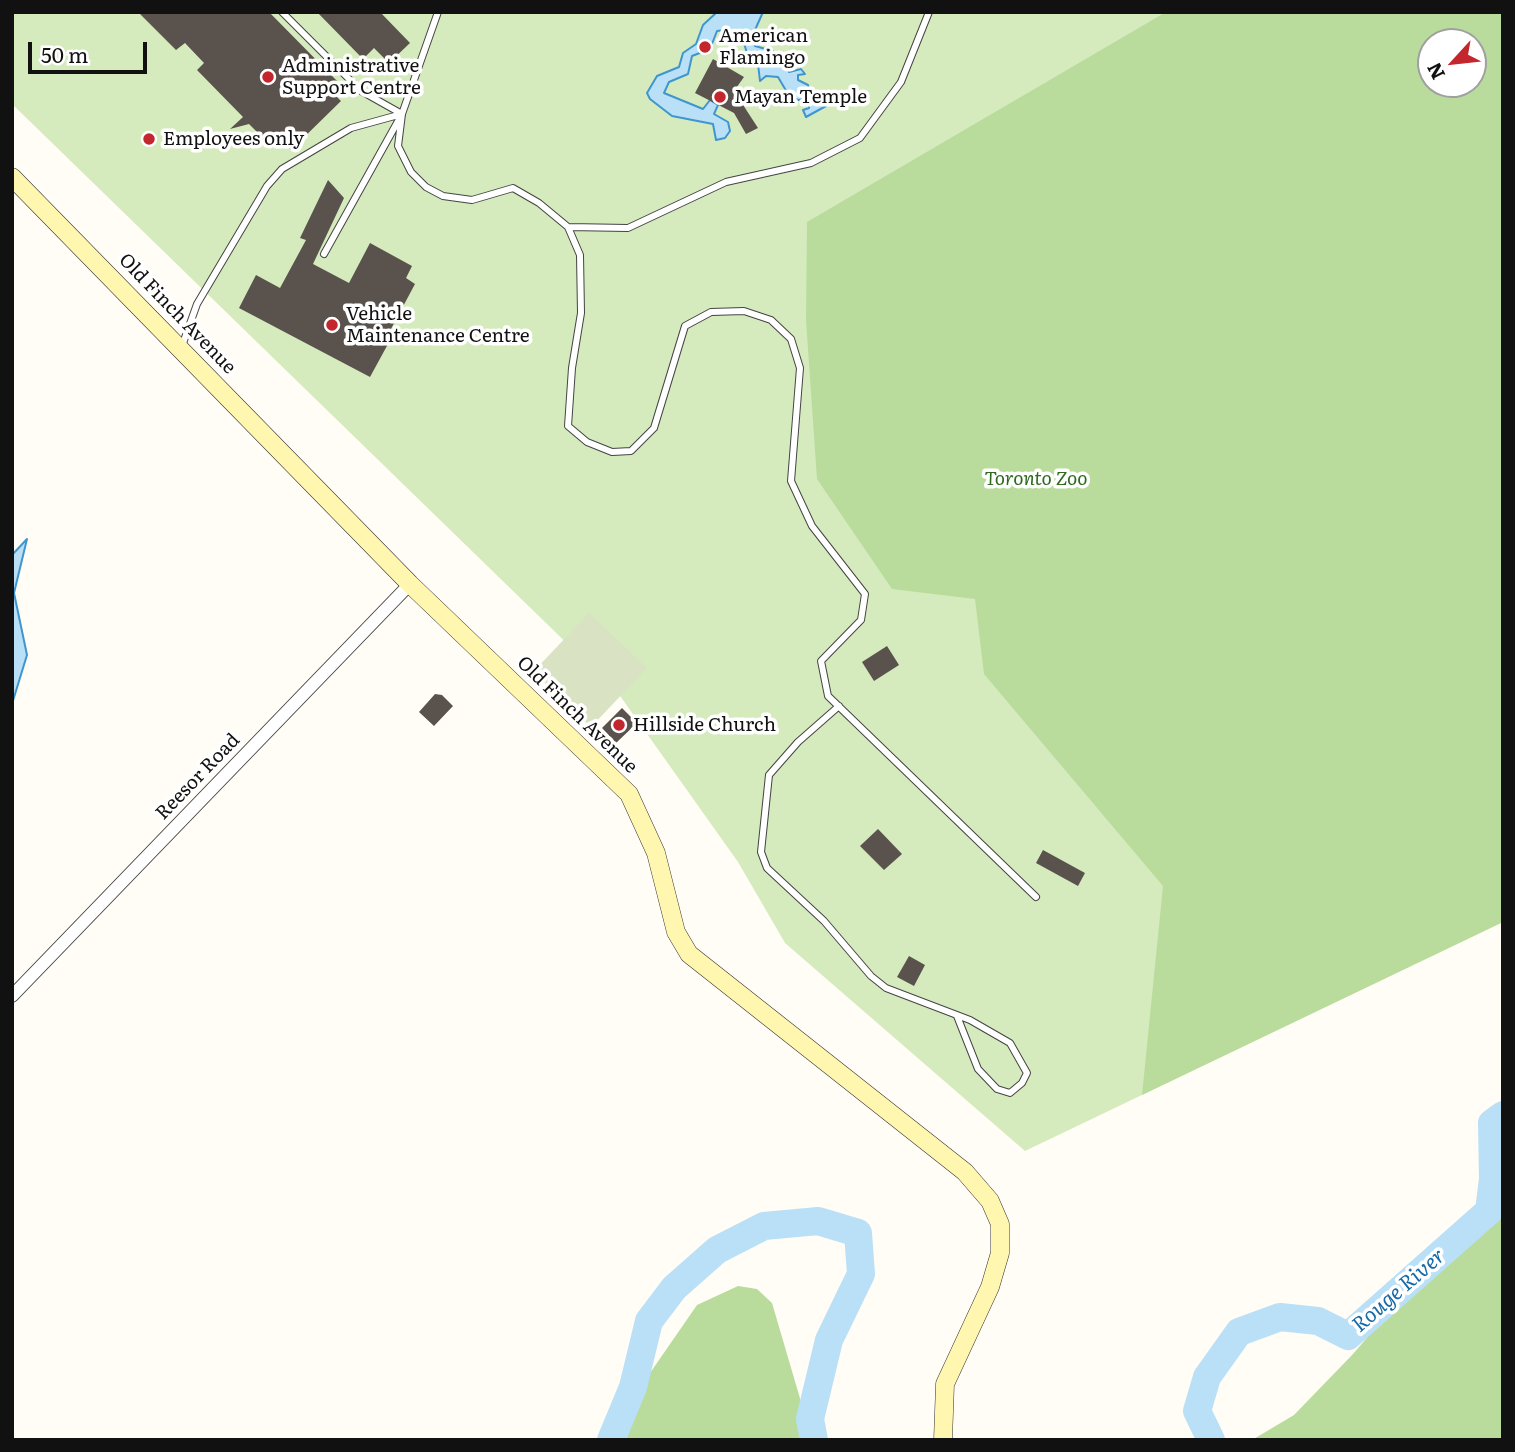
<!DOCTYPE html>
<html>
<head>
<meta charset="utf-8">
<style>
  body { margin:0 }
  #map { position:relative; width:1515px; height:1452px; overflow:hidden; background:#fffdf5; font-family:Literata,serif }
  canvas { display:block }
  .frame { position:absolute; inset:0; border:14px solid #111; pointer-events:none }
  .north { position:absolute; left:1417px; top:28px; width:70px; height:70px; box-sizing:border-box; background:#fff; border:2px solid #a0a0a0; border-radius:50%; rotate:243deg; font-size:19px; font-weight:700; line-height:28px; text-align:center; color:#111 }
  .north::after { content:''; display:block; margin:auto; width:24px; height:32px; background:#c4262e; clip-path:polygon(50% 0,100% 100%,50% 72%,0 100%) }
  .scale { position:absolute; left:28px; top:42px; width:119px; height:32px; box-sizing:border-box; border:4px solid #111; border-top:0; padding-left:9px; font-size:21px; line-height:24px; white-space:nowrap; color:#111; -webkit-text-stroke:5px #fff; paint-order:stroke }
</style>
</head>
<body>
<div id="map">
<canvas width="1515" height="1452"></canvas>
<div class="frame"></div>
<div class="north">N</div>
<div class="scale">50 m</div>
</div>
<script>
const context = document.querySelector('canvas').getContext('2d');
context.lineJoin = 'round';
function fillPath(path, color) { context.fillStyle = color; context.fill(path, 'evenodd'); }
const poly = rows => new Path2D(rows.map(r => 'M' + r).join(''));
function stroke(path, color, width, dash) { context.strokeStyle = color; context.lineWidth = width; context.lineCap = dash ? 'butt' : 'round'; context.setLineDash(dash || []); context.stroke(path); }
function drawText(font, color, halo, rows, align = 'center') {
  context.font = font + ' Literata,serif'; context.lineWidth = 7; context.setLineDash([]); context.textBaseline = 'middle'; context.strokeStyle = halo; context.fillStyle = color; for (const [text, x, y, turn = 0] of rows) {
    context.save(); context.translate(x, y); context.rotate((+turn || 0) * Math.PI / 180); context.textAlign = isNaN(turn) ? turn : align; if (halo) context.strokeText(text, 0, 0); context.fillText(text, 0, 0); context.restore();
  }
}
const green = poly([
  [12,12,1503,12,1503,922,1025,1151,785,943,738,862,618,693,12,104],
  [1431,42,1473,42,1473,84,1431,84]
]);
const forest = poly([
  [1166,12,1503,12,1503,922,1142,1095,1163,886,984,674,975,599,892,589,817,479,806,320,807,222],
  [1431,42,1473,42,1473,84,1431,84],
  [1503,1178,1503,1440,1252,1440,1294,1415,1353,1354],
  [738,1286,757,1289,772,1303,804,1412,805,1440,620,1440,650,1373,697,1305]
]);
const cemetery = poly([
  [589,613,647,668,591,727,533,672]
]);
const water = poly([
  [717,12,763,12,755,30,755,46,773,51,771,55,775,62,784,62,789,72,801,69,805,74,798,75,798,80,808,85,810,94,813,96,815,92,825,96,826,106,806,117,803,110,809,108,808,99,798,100,788,94,778,77,766,76,760,81,758,64,747,53,743,40,725,30,717,31,710,49,692,56,688,74,669,82,664,93,703,109,710,100,718,105,714,114,728,122,730,131,725,138,716,140,713,124,672,116,650,99,647,93,657,76,679,67,683,53,696,44,703,25,717,12],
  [27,539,14,593,27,655,12,704,12,555,27,539]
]);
const river = poly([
  [611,1440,633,1387,649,1321,674,1288,717,1250,764,1226,818,1221,858,1233,861,1274,829,1340,810,1419,814,1440],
  [1211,1440,1197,1411,1207,1377,1239,1332,1280,1317,1318,1321,1348,1336,1489,1211,1493,1179,1492,1123,1503,1115]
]);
const building = poly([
  [138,12,269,12,339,83,331,91,341,101,291,150,281,141,273,148,249,124,230,129,243,117,197,70,204,63,185,43,176,50],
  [317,12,380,12,410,43,389,63,374,48,363,59],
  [713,59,744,77,734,91,758,128,746,134,734,113,695,93],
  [328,180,344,198,313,264,349,283,370,243,412,266,406,278,415,284,384,342,388,344,370,377,239,308,256,275,280,288,306,240,300,238],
  [887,646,899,665,874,681,862,662],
  [435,694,442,695,453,706,434,726,419,712],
  [622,708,637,723,616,743,602,728],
  [878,829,902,854,884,870,860,846],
  [1043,850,1085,873,1078,886,1036,863],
  [909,956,925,965,914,986,897,977]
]);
const lane = poly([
  [282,12,361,91,402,114,324,254],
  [438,12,402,114,398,146,411,172,426,187,443,196,472,200,513,188,539,203,568,227,628,228,726,182,811,163,860,138,901,82,929,12],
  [568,227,580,255,581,313,572,368,568,426,587,442,612,452,631,451,654,428,685,326,711,312,744,311,771,320,791,339,800,368,791,481,812,526,865,594,861,620,821,661,828,696,1036,897],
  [182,346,197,304,267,186,282,169,351,128,402,114],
  [839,706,798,742,769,775,761,852,767,868,824,921,871,976,886,988,970,1020,1010,1043,1027,1073,1022,1083,1010,1093,997,1089,978,1069,957,1016]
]);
const street = poly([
  [12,996,410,584]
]);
const secondary = poly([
  [12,177,410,584,629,794,656,853,676,932,689,954,965,1172,990,1201,1000,1224,1000,1253,990,1287,945,1384,943,1440]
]);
const markers = [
  [705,47,7,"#c4262e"],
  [268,77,7,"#c4262e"],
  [720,97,7,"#c4262e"],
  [149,139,7,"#c4262e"],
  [332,325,7,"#c4262e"],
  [619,725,7,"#c4262e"]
];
const poiNames = [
  ["American",719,36],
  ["Flamingo",719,58],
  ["Administrative",282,66],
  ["Support Centre",282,88],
  ["Mayan Temple",734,97],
  ["Employees only",163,139],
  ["Vehicle",346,314],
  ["Maintenance Centre",346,336],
  ["Hillside Church",633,725]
];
const streetNames = [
  ["Old Finch Avenue",177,314,46],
  ["Old Finch Avenue",577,715,44],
  ["Reesor Road",198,777,-46]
];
const parkNames = [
  ["Toronto Zoo",1036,479]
];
const waterNames = [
  ["Rouge River",1399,1291,-41]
];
fillPath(green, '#d5ebbd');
fillPath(forest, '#b9dc9c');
fillPath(cemetery, '#d9e3c4');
fillPath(water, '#b9e0f7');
stroke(water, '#3f96cf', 2);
stroke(river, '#b9e0f7', 28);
fillPath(building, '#5a524d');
stroke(lane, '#444', 8);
stroke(street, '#444', 14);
stroke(secondary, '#333', 19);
stroke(lane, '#fff', 6);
stroke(street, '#fff', 12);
stroke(secondary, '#fff6b0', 18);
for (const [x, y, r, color] of markers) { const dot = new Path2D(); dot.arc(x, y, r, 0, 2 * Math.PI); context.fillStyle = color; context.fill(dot); stroke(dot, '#fff', 2.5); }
drawText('19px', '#111', '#fff', poiNames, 'left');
drawText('19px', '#111', '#fff', streetNames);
drawText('italic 19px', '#2f6b1f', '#fff', parkNames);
drawText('italic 21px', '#1768a6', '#fff', waterNames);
</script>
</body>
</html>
